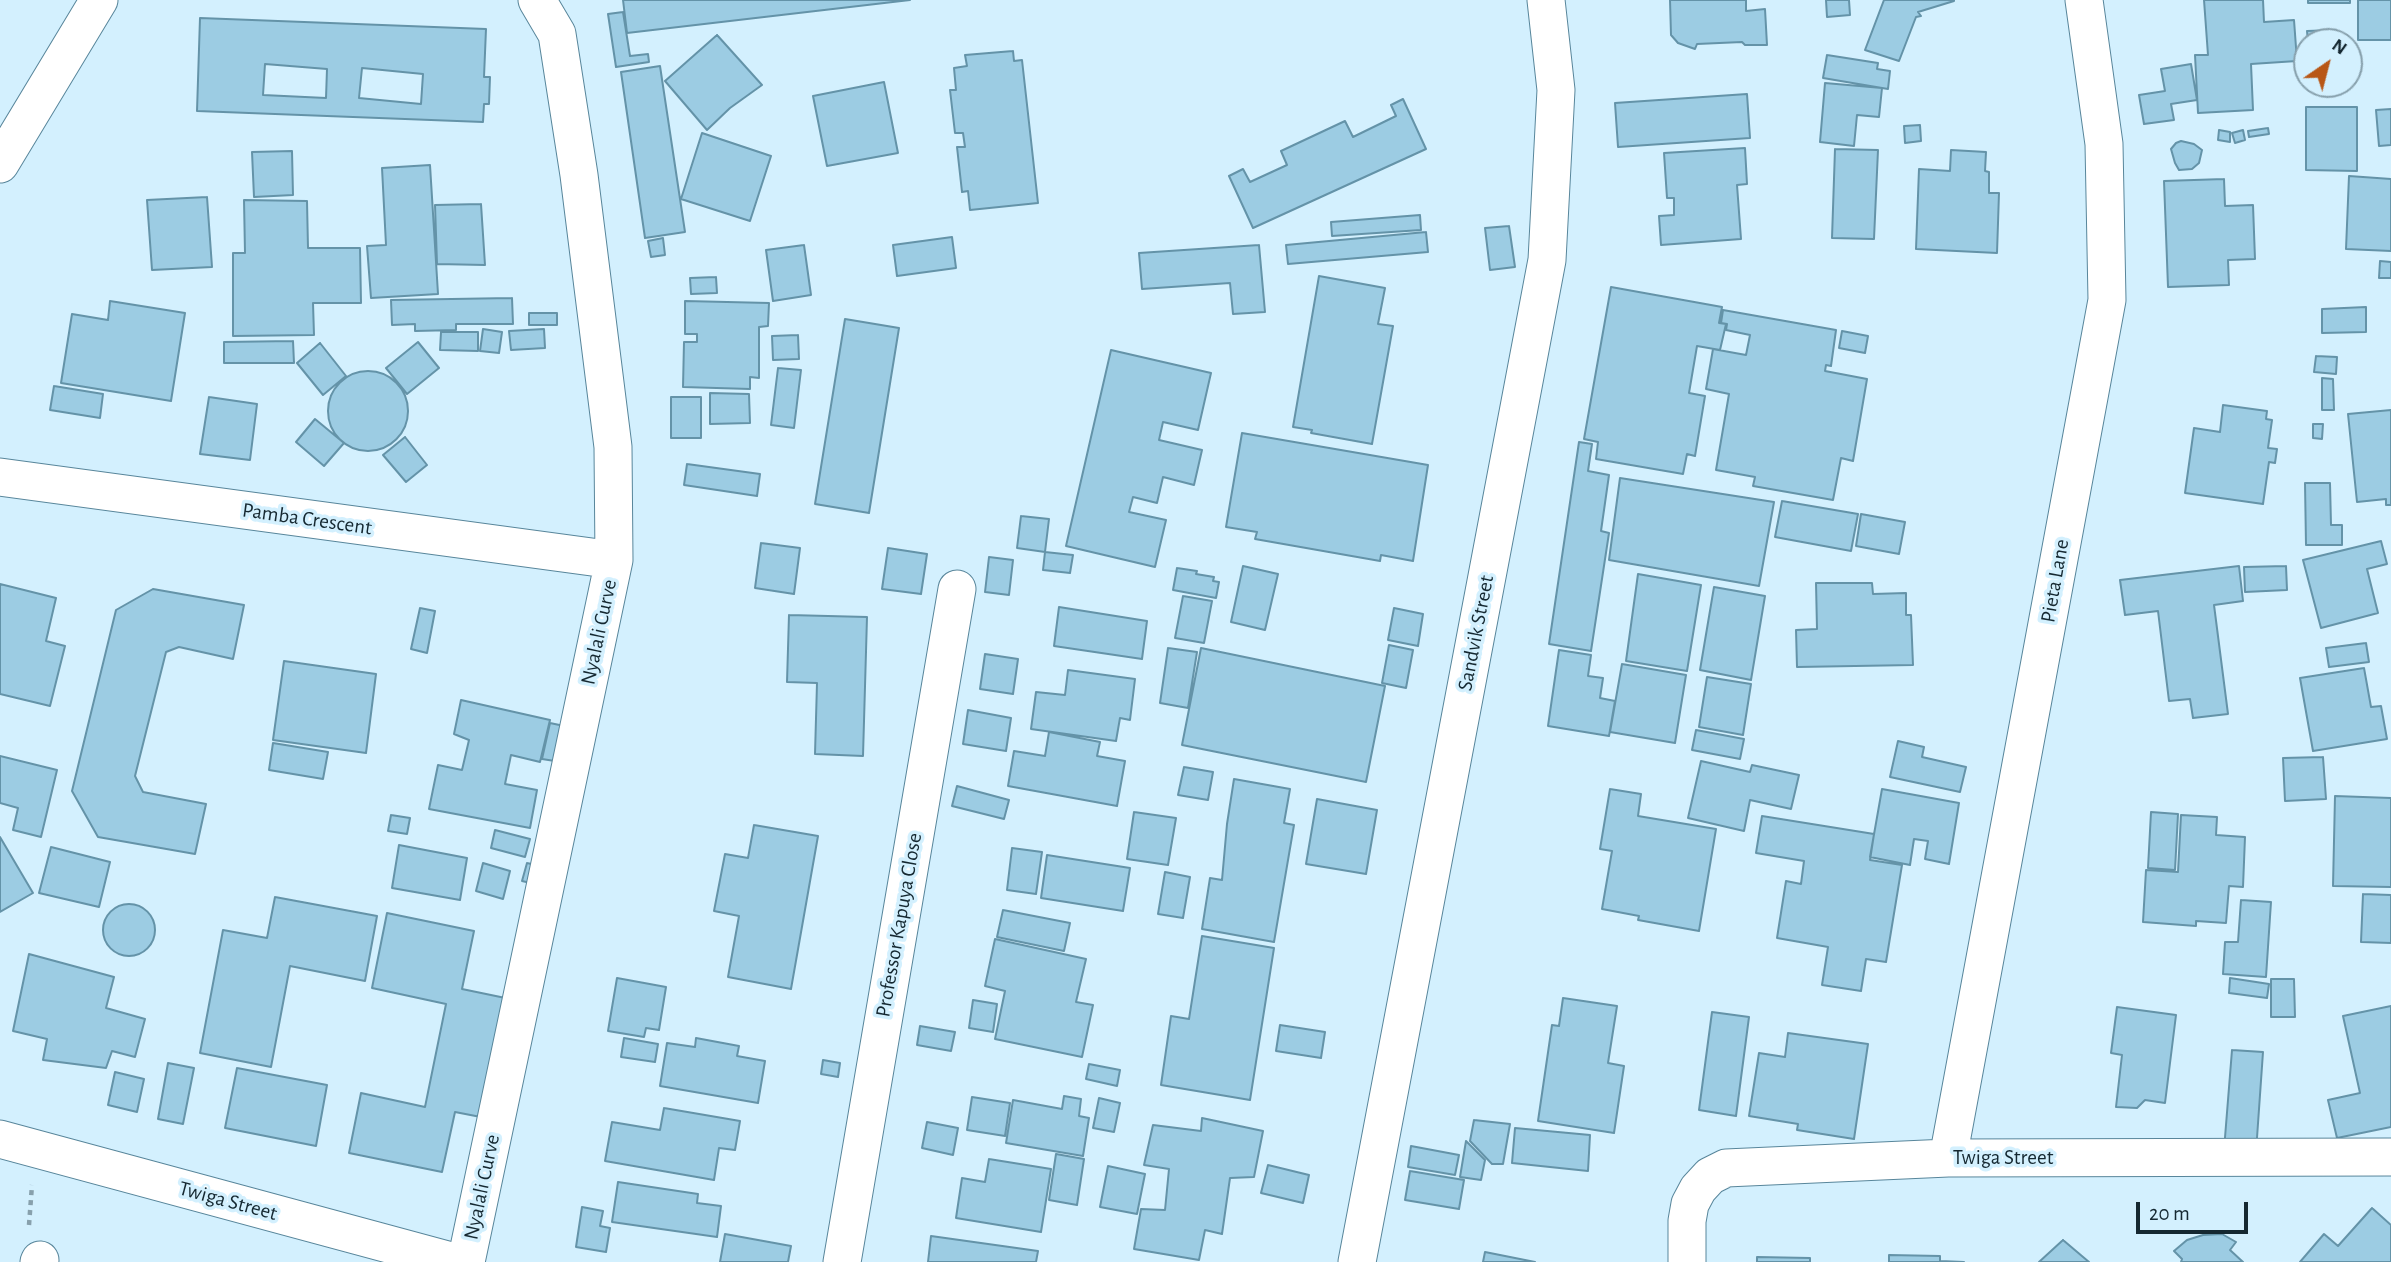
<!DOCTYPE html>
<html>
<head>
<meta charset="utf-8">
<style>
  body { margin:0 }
  #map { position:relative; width:2391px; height:1262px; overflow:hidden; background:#d3f0fe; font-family:"Alegreya Sans",sans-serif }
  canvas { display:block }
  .north { position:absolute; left:2293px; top:28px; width:70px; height:70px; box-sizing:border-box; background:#d3f0fe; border:2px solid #87a0ac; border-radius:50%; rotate:35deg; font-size:19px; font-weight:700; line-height:28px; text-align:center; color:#152831 }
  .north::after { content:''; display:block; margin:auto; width:24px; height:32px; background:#b85716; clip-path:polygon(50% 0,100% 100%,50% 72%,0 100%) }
  .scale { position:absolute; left:2136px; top:1202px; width:112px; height:32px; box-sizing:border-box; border:4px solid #152831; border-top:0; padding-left:9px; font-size:21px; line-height:24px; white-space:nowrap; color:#152831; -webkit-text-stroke:5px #d3f0fe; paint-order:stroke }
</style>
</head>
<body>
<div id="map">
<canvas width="2391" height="1262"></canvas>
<div class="north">N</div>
<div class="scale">20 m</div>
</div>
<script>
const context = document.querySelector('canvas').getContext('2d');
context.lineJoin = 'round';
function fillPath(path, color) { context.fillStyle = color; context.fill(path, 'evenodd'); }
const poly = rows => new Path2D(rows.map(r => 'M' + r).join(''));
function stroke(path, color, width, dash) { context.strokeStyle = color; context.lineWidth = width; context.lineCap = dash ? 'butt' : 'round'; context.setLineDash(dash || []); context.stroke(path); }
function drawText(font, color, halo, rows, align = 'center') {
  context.font = font + ' "Alegreya Sans",sans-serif'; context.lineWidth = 7; context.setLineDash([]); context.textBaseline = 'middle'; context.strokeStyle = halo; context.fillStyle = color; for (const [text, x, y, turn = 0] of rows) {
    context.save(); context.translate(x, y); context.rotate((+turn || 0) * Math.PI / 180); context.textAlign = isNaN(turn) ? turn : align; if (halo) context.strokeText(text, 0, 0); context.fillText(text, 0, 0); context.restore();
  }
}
const building = poly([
  [623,0,910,0,627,33,623,0],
  [1670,0,1746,0,1746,11,1765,9,1767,45,1745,45,1742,42,1697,44,1695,49,1678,43,1671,35,1670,0],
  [1826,0,1849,0,1850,15,1827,17,1826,0],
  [1884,0,1954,0,1954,1,1918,12,1921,16,1916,17,1899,61,1865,50,1884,0],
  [2204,0,2263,0,2264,22,2294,20,2297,61,2251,64,2253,110,2198,113,2195,55,2208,55,2204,0],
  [2308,0,2350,0,2350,3,2308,3,2308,0],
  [2358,0,2391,0,2391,40,2358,40,2358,0],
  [623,12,630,56,648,54,649,62,616,67,608,14,623,12],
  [200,18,486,29,484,77,490,77,489,104,484,104,483,122,197,111,200,18],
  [265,64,327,69,326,98,263,95,265,64],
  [362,68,423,74,421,104,359,98,362,68],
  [2335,30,2336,42,2308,42,2307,31,2335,30],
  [717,35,762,85,730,108,707,130,665,81,717,35],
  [1013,51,1014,61,1022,60,1038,203,970,210,968,191,962,192,957,147,965,147,963,133,955,133,950,90,956,90,954,68,967,66,965,55,1013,51],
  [1827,55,1878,63,1877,69,1890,71,1888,89,1823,78,1827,55],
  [2191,64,2197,100,2171,104,2174,120,2144,124,2139,95,2165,91,2161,69,2191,64],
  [660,66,685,232,645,238,621,72,660,66],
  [884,82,898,153,827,166,813,96,884,82],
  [1825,83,1882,88,1879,117,1857,115,1854,146,1820,142,1825,83],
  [1747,94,1750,138,1618,147,1615,103,1747,94],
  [1403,99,1426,149,1253,228,1229,176,1243,169,1250,182,1287,165,1281,151,1345,121,1353,137,1396,116,1391,105,1403,99],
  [2306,107,2357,107,2357,171,2306,170,2306,107],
  [2391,109,2391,145,2379,146,2376,110,2391,109],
  [1920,125,1921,141,1905,143,1904,126,1920,125],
  [2268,128,2269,134,2249,137,2248,131,2268,128],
  [2219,130,2230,132,2230,142,2218,140,2219,130],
  [2243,130,2245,140,2235,143,2232,133,2243,130],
  [702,133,771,156,750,221,681,199,702,133],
  [2181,141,2194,144,2202,150,2199,163,2192,169,2179,170,2175,163,2171,149,2176,143,2181,141],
  [1745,148,1747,184,1737,185,1741,239,1661,245,1659,216,1674,215,1674,198,1667,198,1664,153,1745,148],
  [1835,149,1878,150,1874,239,1832,238,1835,149],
  [1951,150,1986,152,1985,171,1989,172,1989,193,1999,193,1997,253,1916,249,1919,169,1950,171,1951,150],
  [292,151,293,195,254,197,252,152,292,151],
  [430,165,438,294,371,298,367,246,386,245,382,168,430,165],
  [2349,176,2391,179,2391,251,2346,249,2349,176],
  [2224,179,2225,206,2253,205,2255,259,2228,260,2229,285,2168,287,2164,181,2224,179],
  [207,197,212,267,152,270,147,200,207,197],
  [244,200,307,201,308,248,360,248,361,303,313,303,314,335,233,336,233,253,245,253,244,200],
  [481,204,485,265,437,264,435,205,481,204],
  [1420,215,1421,230,1332,236,1331,222,1420,215],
  [1509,226,1515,267,1490,270,1485,228,1509,226],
  [1426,232,1428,252,1288,264,1286,245,1426,232],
  [952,237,956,268,897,276,893,245,952,237],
  [663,238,665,255,651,257,648,241,663,238],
  [804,245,811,295,773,301,766,250,804,245],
  [1259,245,1265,312,1233,314,1230,283,1142,289,1139,253,1259,245],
  [2380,261,2391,262,2391,278,2379,278,2380,261],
  [1319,276,1385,288,1378,324,1393,326,1372,444,1311,433,1312,430,1293,427,1319,276],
  [716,277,717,293,691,294,690,278,716,277],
  [1611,287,1722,307,1719,323,1726,324,1720,350,1697,346,1689,393,1705,396,1695,456,1687,454,1683,474,1596,459,1598,442,1584,439,1611,287],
  [512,298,513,324,456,324,456,330,415,331,415,324,392,325,391,300,512,298],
  [110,301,185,313,171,401,61,383,72,314,108,320,110,301],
  [685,301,769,303,768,326,759,327,759,378,750,377,750,389,683,387,684,342,697,342,697,334,685,334,685,301],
  [2366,307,2366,332,2322,333,2322,309,2366,307],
  [1723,310,1836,330,1831,366,1826,365,1825,371,1867,379,1853,461,1841,458,1833,500,1753,486,1755,477,1716,470,1729,394,1706,389,1713,349,1746,355,1750,335,1726,330,1727,324,1721,323,1723,310],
  [529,313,557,313,557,325,529,325,529,313],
  [845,319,899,328,869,513,815,504,845,319],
  [483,329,502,332,499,353,480,351,483,329],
  [544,329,545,348,511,350,509,331,544,329],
  [1842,331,1868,336,1865,353,1839,348,1842,331],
  [441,332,478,332,478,351,440,350,441,332],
  [798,335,799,359,773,360,772,336,798,335],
  [293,341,294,363,224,363,224,342,293,341],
  [418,342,439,368,407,394,386,368,418,342],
  [320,343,346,376,323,395,297,363,320,343],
  [1111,350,1211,373,1198,430,1163,422,1159,440,1202,450,1194,485,1163,477,1157,503,1133,497,1129,512,1166,520,1155,567,1066,546,1111,350],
  [2316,356,2337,357,2336,374,2314,372,2316,356],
  [778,368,801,370,794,428,771,425,778,368],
  '328 411a40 40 0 1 1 80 0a40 40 0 1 1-80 0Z',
  [2322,378,2333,379,2334,410,2322,410,2322,378],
  [54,386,103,394,100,418,50,410,54,386],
  [710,393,749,394,750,423,710,424,710,393],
  [209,397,257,404,250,460,200,454,209,397],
  [671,397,701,397,701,438,671,438,671,397],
  [2223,405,2267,411,2266,419,2272,420,2268,448,2277,449,2275,463,2269,462,2263,504,2185,493,2194,428,2220,432,2223,405],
  [2391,410,2391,505,2386,505,2386,499,2357,502,2348,414,2391,410],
  [315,419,344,443,324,466,296,442,315,419],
  [2313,424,2323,424,2322,439,2313,438,2313,424],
  [1242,433,1428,465,1413,561,1381,555,1380,561,1255,539,1257,532,1226,527,1242,433],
  [405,437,427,465,406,482,383,455,405,437],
  [1579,442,1592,444,1588,471,1609,475,1601,531,1609,533,1591,651,1549,644,1579,442],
  [687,464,760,474,757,496,684,485,687,464],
  [1620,478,1774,502,1759,586,1609,560,1620,478],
  [2305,483,2330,483,2331,525,2342,525,2342,545,2306,545,2305,483],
  [1782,501,1858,514,1851,551,1775,537,1782,501],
  [1861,514,1905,522,1899,554,1856,546,1861,514],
  [1021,516,1049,519,1045,552,1017,548,1021,516],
  [2381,541,2387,564,2367,569,2378,613,2321,628,2303,560,2381,541],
  [761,543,800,548,794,594,755,588,761,543],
  [888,548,927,554,921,594,882,589,888,548],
  [1045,552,1073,555,1070,573,1043,570,1045,552],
  [989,557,1013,560,1009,595,985,592,989,557],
  [1243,566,1278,574,1265,630,1231,622,1243,566],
  [2239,566,2243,601,2214,605,2228,714,2193,718,2190,699,2169,701,2158,611,2125,615,2120,580,2239,566],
  [2286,566,2287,590,2245,592,2244,567,2286,566],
  [1177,568,1197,571,1196,574,1214,577,1213,581,1219,582,1216,598,1173,590,1177,568],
  [1638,574,1701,585,1687,671,1626,661,1638,574],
  [1816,583,1872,583,1873,594,1906,593,1906,615,1911,615,1913,665,1797,667,1796,630,1817,629,1816,583],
  [0,584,56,598,46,641,65,646,50,706,0,694,0,584],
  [1714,587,1765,596,1751,680,1700,670,1714,587],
  [153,589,244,605,233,659,179,647,166,652,135,776,143,792,206,804,195,854,98,837,72,791,116,610,153,589],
  [1183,596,1212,601,1204,643,1175,638,1183,596],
  [1059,607,1147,621,1142,659,1054,646,1059,607],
  [420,608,435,611,427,653,411,649,420,608],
  [1394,608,1423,614,1418,646,1388,640,1394,608],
  [789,615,867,617,863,756,815,754,817,683,787,682,789,615],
  [2366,643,2369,662,2329,667,2326,648,2366,643],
  [1389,645,1413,650,1406,688,1382,683,1389,645],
  [1168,648,1197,652,1188,708,1160,703,1168,648],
  [1201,648,1385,686,1366,782,1182,745,1201,648],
  [1559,650,1591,655,1588,676,1603,678,1600,698,1615,701,1609,736,1548,726,1559,650],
  [985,654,1018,659,1013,694,980,689,985,654],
  [284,661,376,674,366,753,273,740,284,661],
  [1622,664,1686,675,1675,743,1610,732,1622,664],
  [2364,668,2371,707,2381,706,2387,739,2313,751,2300,678,2364,668],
  [1068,670,1135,679,1130,720,1120,718,1116,741,1031,729,1036,692,1065,695,1068,670],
  [1707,677,1751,684,1743,735,1699,727,1707,677],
  [461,700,550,720,540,762,511,755,505,784,537,790,530,828,429,809,438,765,462,770,469,740,454,734,461,700],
  [968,710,1011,718,1006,751,963,744,968,710],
  [550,723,569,727,561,762,542,759,550,723],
  [1696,730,1744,739,1740,759,1692,750,1696,730],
  [1049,732,1100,742,1097,756,1125,761,1117,806,1008,786,1014,751,1045,756,1049,732],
  [1898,741,1924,747,1922,757,1966,767,1960,792,1890,777,1898,741],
  [273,743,328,752,323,779,269,770,273,743],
  [0,756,57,770,41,837,13,830,18,808,0,803,0,756],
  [2323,757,2326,799,2285,801,2283,758,2323,757],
  [1701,761,1750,772,1752,765,1799,775,1791,809,1750,800,1744,831,1688,818,1701,761],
  [1184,767,1213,772,1208,800,1178,795,1184,767],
  [1234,779,1290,789,1284,823,1294,825,1274,942,1202,929,1210,878,1222,880,1227,824,1234,779],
  [957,786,1009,800,1004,819,952,806,957,786],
  [1610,789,1641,794,1638,816,1716,829,1699,931,1638,920,1639,916,1602,909,1612,851,1600,849,1610,789],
  [1882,789,1959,803,1949,864,1925,859,1928,841,1914,839,1910,865,1870,857,1882,789],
  [2335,796,2391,798,2391,887,2333,886,2335,796],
  [1317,799,1377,810,1366,874,1306,864,1317,799],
  [1134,812,1176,818,1168,865,1127,859,1134,812],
  [2151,812,2178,814,2175,870,2148,868,2151,812],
  [391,815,410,818,407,834,388,831,391,815],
  [2181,815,2217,817,2216,835,2245,837,2243,887,2229,886,2226,923,2196,921,2196,926,2143,922,2146,870,2178,872,2181,815],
  [1762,816,1874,834,1870,860,1902,865,1886,962,1866,959,1861,991,1822,985,1828,947,1777,938,1786,881,1801,884,1804,861,1756,853,1762,816],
  [754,825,818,836,791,989,728,977,739,916,714,911,725,854,748,858,754,825],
  [495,830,530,839,525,857,491,848,495,830],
  [0,837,33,893,0,912,0,837],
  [399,845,467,858,460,900,392,888,399,845],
  [51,847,110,862,99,907,39,893,51,847],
  [1012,848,1042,852,1036,894,1007,890,1012,848],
  [1047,855,1130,868,1123,911,1041,898,1047,855],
  [483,863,510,871,503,899,476,891,483,863],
  [527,863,544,867,539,885,522,881,527,863],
  [1165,872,1190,877,1183,918,1158,914,1165,872],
  [2363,894,2391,895,2391,943,2361,942,2363,894],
  [275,897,377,916,365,981,290,966,271,1067,200,1053,223,930,267,938,275,897],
  [2241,900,2271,902,2266,977,2223,974,2225,942,2238,942,2241,900],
  '103 930a26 26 0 1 1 52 0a26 26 0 1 1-52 0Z',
  [1003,910,1070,923,1064,951,997,937,1003,910],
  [387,913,474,931,462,989,515,1000,491,1119,455,1112,442,1172,349,1153,361,1093,425,1107,446,1004,372,988,387,913],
  [1202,936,1274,948,1250,1100,1161,1085,1171,1016,1189,1019,1202,936],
  [995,939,1086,959,1076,1002,1093,1005,1082,1057,995,1039,1005,991,985,986,995,939],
  [29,954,114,977,106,1008,145,1019,135,1057,112,1051,106,1068,43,1060,47,1039,13,1031,29,954],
  [617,978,666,987,659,1030,646,1028,644,1037,608,1031,617,978],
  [2230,978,2269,984,2267,998,2229,993,2230,978],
  [2271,979,2294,979,2295,1017,2271,1017,2271,979],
  [1563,998,1617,1006,1608,1063,1624,1066,1614,1133,1538,1121,1552,1025,1559,1026,1563,998],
  [973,1000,997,1004,993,1032,969,1028,973,1000],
  [2391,1006,2391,1127,2337,1138,2328,1100,2360,1093,2343,1016,2391,1006],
  [2117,1007,2176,1015,2165,1103,2145,1100,2137,1108,2116,1107,2122,1055,2111,1053,2117,1007],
  [1712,1012,1749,1017,1736,1116,1699,1110,1712,1012],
  [1280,1025,1325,1032,1321,1058,1276,1051,1280,1025],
  [920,1026,955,1032,951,1051,917,1045,920,1026],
  [1788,1033,1868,1044,1854,1139,1797,1130,1798,1124,1749,1116,1759,1053,1785,1057,1788,1033],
  [624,1038,658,1044,655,1062,621,1057,624,1038],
  [696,1038,739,1046,737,1056,765,1061,758,1103,660,1086,667,1043,695,1047,696,1038],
  [2232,1050,2263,1052,2256,1152,2224,1150,2232,1050],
  [823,1060,840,1063,838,1077,821,1074,823,1060],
  [168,1063,194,1068,183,1124,158,1119,168,1063],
  [1089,1064,1120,1070,1117,1086,1086,1079,1089,1064],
  [237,1068,327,1085,316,1146,225,1128,237,1068],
  [115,1072,144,1079,137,1112,108,1105,115,1072],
  [1064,1096,1081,1099,1079,1116,1089,1118,1083,1156,1006,1143,1013,1100,1062,1109,1064,1096],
  [972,1097,1010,1103,1005,1136,967,1130,972,1097],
  [1099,1098,1120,1103,1114,1132,1093,1128,1099,1098],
  [664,1108,740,1121,735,1150,719,1148,714,1180,605,1161,612,1122,660,1130,664,1108],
  [1202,1118,1263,1131,1254,1177,1230,1178,1222,1234,1205,1230,1199,1260,1134,1249,1141,1209,1165,1210,1169,1169,1144,1165,1153,1125,1201,1131,1202,1118],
  [1474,1120,1510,1124,1503,1164,1492,1164,1470,1141,1474,1120],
  [927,1122,958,1128,953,1155,922,1148,927,1122],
  [1515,1128,1590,1135,1588,1171,1512,1163,1515,1128],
  [1466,1141,1485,1160,1481,1180,1460,1177,1466,1141],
  [1411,1146,1459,1155,1455,1175,1408,1167,1411,1146],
  [1056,1154,1084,1159,1077,1205,1049,1200,1056,1154],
  [989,1159,1051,1169,1041,1232,956,1218,962,1178,985,1182,989,1159],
  [1268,1165,1309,1175,1303,1203,1261,1193,1268,1165],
  [1108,1166,1145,1174,1137,1214,1100,1207,1108,1166],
  [1410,1171,1464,1180,1459,1209,1405,1200,1410,1171],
  [618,1182,698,1194,697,1203,721,1206,717,1237,612,1222,618,1182],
  [582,1207,603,1211,600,1226,610,1228,606,1252,576,1247,582,1207],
  [2372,1208,2391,1225,2391,1262,2300,1262,2324,1234,2338,1246,2372,1208],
  [725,1234,791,1246,788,1262,720,1262,725,1234],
  [2222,1234,2236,1242,2230,1250,2243,1262,2181,1262,2182,1259,2174,1251,2187,1240,2203,1235,2222,1234],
  [931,1236,1038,1251,1036,1262,928,1262,931,1236],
  [2063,1240,2089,1262,2039,1262,2063,1240],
  [1485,1252,1535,1262,1483,1262,1485,1252],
  [1889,1255,1940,1256,1940,1261,1964,1262,1889,1262,1889,1255],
  [1757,1257,1810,1258,1810,1262,1757,1262,1757,1257]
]);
const path = poly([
  [29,1225,32,1185]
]);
const street = poly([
  [0,164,99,0],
  [0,477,614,560],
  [0,1139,455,1262],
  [1948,1158,2107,300,2104,144,2084,0],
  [39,1262,40,1260],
  [466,1262,614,560,613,447,579,175,557,34,537,0],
  [842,1262,957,589],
  [1357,1262,1547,260,1556,90,1546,0],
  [1687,1262,1687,1221,1690,1204,1698,1189,1710,1176,1726,1168,1948,1158,2391,1157]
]);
const streetNames = [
  ["Pamba Crescent",307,519,8],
  ["Pieta Lane",2055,581,-80],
  ["Nyalali Curve",599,632,-78],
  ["Sandvik Street",1476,633,-79],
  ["Professor Kapuya Close",899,925,-80],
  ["Twiga Street",2003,1158],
  ["Nyalali Curve",482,1187,-78],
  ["Twiga Street",228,1201,15]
];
fillPath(building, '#9ccce3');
stroke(building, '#6493a8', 2);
stroke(street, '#58869b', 39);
stroke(path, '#87a0ac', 4.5, [5, 5]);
stroke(street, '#fff', 37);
drawText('21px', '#152831', '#d3f0fe', streetNames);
</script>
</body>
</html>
